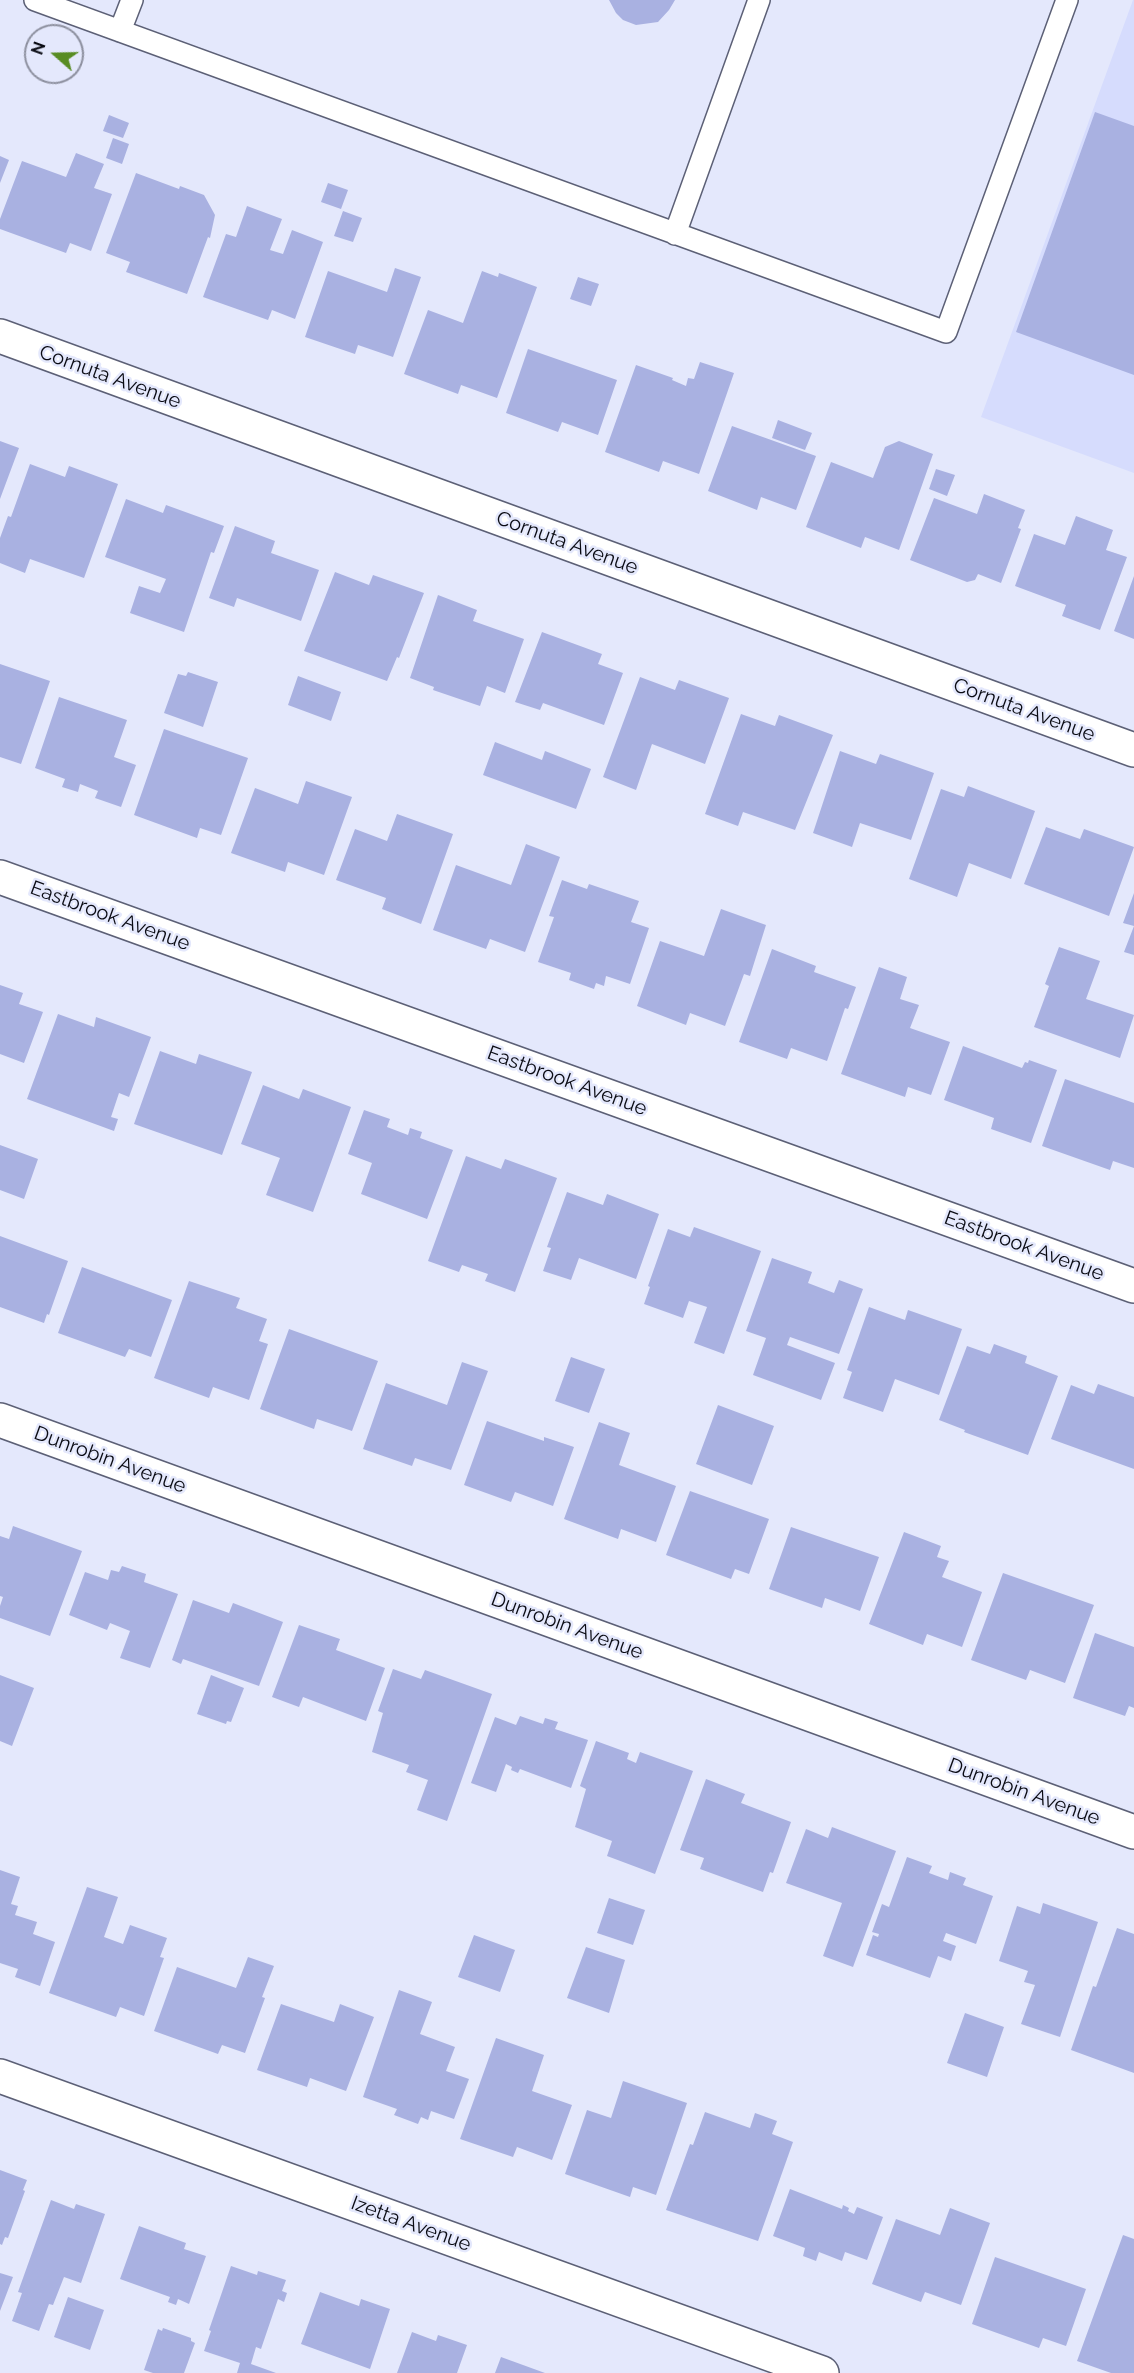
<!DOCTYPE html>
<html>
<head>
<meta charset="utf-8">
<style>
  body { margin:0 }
  #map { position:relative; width:1134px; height:2373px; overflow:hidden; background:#e4e8fc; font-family:Raleway,sans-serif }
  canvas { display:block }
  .north { position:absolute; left:24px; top:24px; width:60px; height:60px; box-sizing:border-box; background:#e4e8fc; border:2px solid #8d909f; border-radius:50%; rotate:290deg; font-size:16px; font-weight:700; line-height:24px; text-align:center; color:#0a0b13 }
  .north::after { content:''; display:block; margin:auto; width:21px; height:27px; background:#588c23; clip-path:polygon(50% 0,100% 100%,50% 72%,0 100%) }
</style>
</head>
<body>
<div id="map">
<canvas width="1134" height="2373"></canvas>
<div class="north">N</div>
</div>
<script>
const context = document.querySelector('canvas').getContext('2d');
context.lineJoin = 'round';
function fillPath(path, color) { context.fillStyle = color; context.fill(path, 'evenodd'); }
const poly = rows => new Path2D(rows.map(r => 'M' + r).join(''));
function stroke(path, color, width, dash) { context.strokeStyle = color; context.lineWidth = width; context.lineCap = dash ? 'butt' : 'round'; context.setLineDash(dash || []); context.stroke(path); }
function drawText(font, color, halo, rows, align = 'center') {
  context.font = font + ' Raleway,sans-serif'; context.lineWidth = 5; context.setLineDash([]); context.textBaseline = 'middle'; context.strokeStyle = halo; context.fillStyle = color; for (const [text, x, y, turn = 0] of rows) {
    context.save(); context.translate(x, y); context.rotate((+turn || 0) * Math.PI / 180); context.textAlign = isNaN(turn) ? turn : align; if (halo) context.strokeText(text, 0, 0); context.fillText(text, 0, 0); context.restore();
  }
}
const built = poly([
  [1133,0,1134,0,1134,473,981,417]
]);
const building = poly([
  [609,0,675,0,669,10,658,22,636,25,623,20,616,13],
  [1095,112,1134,126,1134,375,1016,332],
  [109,115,129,123,123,138,103,131],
  [113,138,129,144,122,164,106,158],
  [76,153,104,164,94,188,112,194,91,251,70,243,66,253,0,229,0,219,22,161,66,177],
  [0,156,9,160,0,183],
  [136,173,179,189,180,186,204,195,215,215,210,238,208,237,187,294,126,272,130,262,106,253],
  [328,183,348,190,341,209,321,202],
  [247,206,282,219,270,250,283,254,292,230,323,242,295,319,272,310,268,320,203,297,226,234,236,237],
  [343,211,362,218,353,242,334,236],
  [395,268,421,277,393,357,358,345,355,354,305,337,328,271,387,292],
  [482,271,498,277,499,273,537,287,497,398,461,385,458,394,404,374,428,310,463,323],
  [578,277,599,284,591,306,570,299],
  [528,349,617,380,598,435,562,422,558,432,506,413],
  [700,362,734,373,699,474,663,461,659,472,605,452,636,365,673,378,672,380,686,386,688,378,694,379],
  [778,420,812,433,805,450,772,438],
  [732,426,816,456,796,510,761,497,757,510,708,491],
  [0,441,19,448,0,499],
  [899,441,933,454,899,550,865,537,861,548,806,527,831,462,873,478,885,447],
  [30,464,65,477,69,466,118,484,84,578,30,559,25,573,0,563,0,538,8,516,11,517],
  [936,469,955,475,947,496,929,489],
  [984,494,1025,510,1018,528,1021,529,1001,583,978,574,975,580,967,582,910,560,934,498,977,514],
  [126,499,163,513,166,505,224,526,214,553,211,552,184,632,130,613,139,586,160,593,166,579,105,557],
  [1076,516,1113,530,1106,550,1127,557,1100,630,1062,616,1066,605,1015,586,1034,534,1065,545],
  [235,526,275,541,271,553,319,570,301,621,237,598,234,607,209,598],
  [335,572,369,585,373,575,424,593,399,658,397,657,387,681,304,651],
  [1134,576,1134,639,1114,631],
  [438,595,477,610,473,621,524,639,505,693,487,686,480,706,433,690,434,687,410,678],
  [542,632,602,654,598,664,623,673,604,725,543,703,540,710,515,702],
  [0,664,50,681,21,764,0,757],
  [188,672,218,682,203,727,164,713,178,674,186,676],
  [298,676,341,692,331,721,288,705],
  [640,677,675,690,679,680,729,698,705,764,652,744,636,790,603,777],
  [59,697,127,720,114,757,136,765,121,807,95,798,98,791,80,784,78,792,62,787,65,779,35,768],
  [741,714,775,726,779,715,833,735,795,830,743,812,738,826,705,814],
  [164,729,248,758,221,835,200,828,197,838,134,815],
  [495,742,542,760,545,751,591,769,576,809,483,775],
  [840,751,876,764,880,754,934,773,911,840,860,823,852,847,813,833],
  [306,781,352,797,324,875,288,862,285,872,231,853,255,788,298,804],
  [968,786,1035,811,1011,879,969,863,957,897,909,879,941,789,964,797],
  [397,814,453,834,421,924,382,909,386,898,336,880,355,829,387,841],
  [1046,827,1080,839,1084,829,1134,847,1109,916,1024,884],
  [526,844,560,857,525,952,490,939,486,949,433,930,456,865,511,885],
  [562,880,587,889,589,884,639,901,631,922,649,928,630,984,606,976,604,986,596,983,594,989,569,980,571,973,538,962,554,917,549,916],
  [1134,893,1134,955,1124,952,1134,926,1123,923],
  [721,909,766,925,750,976,744,974,725,1026,690,1013,686,1025,637,1006,660,941,704,956],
  [1059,947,1100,961,1086,999,1134,1015,1120,1058,1034,1027,1049,986,1045,984],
  [772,949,816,966,814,972,856,987,848,1009,845,1008,827,1061,791,1048,787,1059,739,1042],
  [879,967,907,977,900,999,919,1005,910,1028,950,1042,931,1095,908,1087,905,1097,841,1074],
  [0,985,23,993,19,1004,43,1012,24,1063,0,1054],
  [58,1014,94,1027,96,1017,151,1037,129,1097,119,1093,111,1117,118,1119,114,1131,27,1099],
  [963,1046,1022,1068,1025,1062,1028,1063,1029,1060,1057,1070,1031,1143,991,1129,994,1118,944,1100],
  [160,1051,196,1064,199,1054,252,1072,222,1155,134,1124],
  [1065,1079,1134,1103,1134,1168,1113,1161,1110,1170,1042,1146],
  [263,1085,299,1099,303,1089,351,1107,313,1212,266,1195,280,1158,241,1144],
  [364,1110,390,1119,387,1127,408,1135,410,1128,422,1132,420,1138,453,1150,427,1219,361,1194,372,1163,348,1154],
  [0,1145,38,1159,24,1199,0,1190],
  [466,1156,501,1169,505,1159,557,1178,515,1292,485,1281,488,1274,462,1265,459,1272,428,1261],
  [567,1192,603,1205,607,1194,659,1214,636,1279,579,1258,571,1280,543,1271,551,1248,547,1247],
  [694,1227,761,1251,724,1354,694,1343,707,1307,689,1301,683,1318,644,1304,650,1287,648,1286,668,1229,690,1237],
  [0,1236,68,1261,49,1315,47,1314,44,1323,0,1307],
  [772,1258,812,1272,808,1283,834,1293,839,1280,863,1289,839,1354,790,1337,787,1345,835,1363,821,1400,753,1375,766,1338,746,1331],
  [82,1267,172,1300,151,1357,129,1349,125,1357,58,1333],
  [189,1281,240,1298,236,1308,267,1319,259,1341,268,1344,249,1400,213,1387,209,1398,154,1378],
  [869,1307,905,1320,908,1310,962,1329,939,1395,895,1379,883,1412,843,1398,852,1372,847,1370],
  [289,1329,378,1361,352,1431,317,1419,314,1429,260,1409],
  [994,1344,1027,1356,1025,1363,1058,1376,1028,1455,964,1432,965,1430,939,1420,967,1346,990,1354],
  [571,1357,605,1369,589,1413,555,1401],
  [462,1362,488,1371,451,1470,415,1458,412,1466,363,1449,386,1383,447,1405],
  [1098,1384,1134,1397,1134,1469,1051,1439,1071,1385,1094,1394],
  [718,1405,774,1426,752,1485,696,1464],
  [487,1421,544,1441,544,1437,574,1447,553,1506,515,1492,511,1502,464,1485],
  [599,1422,630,1433,619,1465,676,1486,656,1542,621,1529,618,1539,564,1519],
  [690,1491,769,1519,749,1574,735,1569,731,1579,666,1555],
  [13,1526,82,1551,50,1636,0,1618,0,1606,3,1597,0,1596,0,1536,9,1539],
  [791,1527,879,1557,860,1611,825,1598,822,1608,769,1589],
  [904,1532,941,1546,937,1557,949,1561,942,1577,982,1592,962,1647,927,1634,923,1645,869,1624],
  [122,1566,146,1574,144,1582,178,1594,150,1668,120,1658,130,1631,110,1623,107,1630,69,1615,85,1572,108,1580,111,1570,119,1572],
  [1003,1573,1094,1605,1065,1683,1030,1670,1026,1680,971,1660],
  [193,1600,229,1613,233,1603,283,1622,259,1686,183,1659,181,1664,172,1660],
  [299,1625,340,1639,336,1650,385,1668,366,1721,303,1697,299,1707,272,1697],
  [1095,1633,1134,1647,1134,1708,1129,1706,1125,1716,1073,1698],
  [393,1669,421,1679,425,1670,492,1694,447,1821,417,1810,428,1780,406,1772,409,1765,372,1752,383,1713,378,1711],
  [0,1675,34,1688,12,1746,0,1741],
  [211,1675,244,1688,231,1722,227,1721,226,1724,197,1714],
  [520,1716,543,1724,545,1718,558,1722,555,1729,588,1740,571,1788,520,1769,518,1773,511,1770,512,1767,506,1764,496,1792,471,1783,495,1717,516,1725],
  [596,1741,629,1753,627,1759,636,1763,640,1752,693,1771,655,1874,607,1856,612,1841,575,1827,586,1789,580,1786],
  [706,1779,745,1794,741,1803,791,1822,773,1873,770,1872,763,1892,700,1869,704,1858,680,1850],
  [832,1827,896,1851,853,1967,823,1956,842,1903,786,1883,806,1829,828,1838],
  [907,1857,932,1866,929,1873,948,1880,950,1872,966,1878,963,1885,993,1896,976,1944,946,1933,943,1941,956,1946,951,1961,938,1956,930,1978,866,1955,873,1935,878,1937,879,1934,872,1932,882,1904,889,1907],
  [0,1870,20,1877,11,1904,18,1906,15,1915,37,1922,33,1934,55,1942,40,1986,15,1977,18,1969,0,1963],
  [87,1887,118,1897,104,1937,123,1944,130,1925,167,1938,160,1957,164,1958,144,2016,120,2007,116,2017,49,1993],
  [609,1898,645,1910,633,1945,597,1933],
  [1043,1903,1098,1922,1060,2037,1021,2024,1035,1985,1024,1982,1028,1971,999,1961,1017,1906,1040,1914],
  [1117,1928,1134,1934,1134,2073,1071,2050,1093,1986,1096,1987],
  [474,1935,515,1950,500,1992,458,1977],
  [586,1947,625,1960,609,2013,567,1998],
  [248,1957,274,1966,262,1997,265,1998,245,2053,222,2045,218,2054,154,2031,177,1967,236,1988],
  [399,1990,432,2002,420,2034,455,2047,446,2071,469,2079,454,2119,431,2111,428,2120,421,2117,418,2124,394,2115,397,2109,363,2097],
  [281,2004,334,2022,340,2004,374,2017,346,2091,310,2078,307,2087,257,2070],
  [965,2013,1004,2027,987,2077,947,2063],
  [496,2038,544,2055,532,2091,572,2105,552,2160,517,2147,513,2157,460,2139],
  [623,2081,687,2103,656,2195,633,2187,630,2197,565,2174,587,2110,611,2118],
  [705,2112,750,2128,755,2113,777,2121,772,2134,793,2142,758,2241,666,2210,690,2144,693,2145],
  [0,2170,27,2180,23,2190,25,2191,8,2238,5,2237,2,2245,0,2244],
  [790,2189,842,2209,843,2205,849,2208,848,2211,854,2214,857,2207,883,2217,867,2260,845,2252,842,2261,819,2252,816,2261,803,2256,805,2248,773,2236],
  [51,2200,74,2209,76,2204,105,2214,81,2283,64,2277,53,2305,49,2304,39,2331,12,2321,22,2293,18,2292],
  [950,2208,990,2223,961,2305,925,2292,921,2302,872,2284,896,2219,940,2235],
  [139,2226,186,2243,184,2249,206,2256,189,2304,178,2299,176,2305,168,2302,170,2297,120,2279],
  [1123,2235,1134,2239,1134,2373,1111,2373,1077,2361],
  [995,2257,1086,2289,1066,2346,1043,2338,1039,2348,972,2324],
  [231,2266,257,2275,258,2271,286,2280,282,2291,287,2293,284,2302,278,2299,261,2349,256,2347,251,2364,276,2373,237,2373,240,2363,204,2351,211,2331,209,2330],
  [0,2273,13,2277,0,2311],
  [320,2292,359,2306,361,2299,390,2309,370,2369,301,2344],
  [68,2297,104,2310,90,2350,54,2337],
  [163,2328,191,2338,191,2341,195,2343,184,2373,153,2373,144,2370,158,2329,162,2331],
  [412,2332,436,2341,438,2335,467,2345,457,2373,397,2373],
  [501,2357,545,2373,495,2373]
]);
const service = poly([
  [35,0,946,332,1067,0],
  [120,31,132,0],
  [675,234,759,0]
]);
const minor = poly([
  [0,336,1134,750],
  [0,877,1134,1286],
  [0,2076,822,2373]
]);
const tertiary = poly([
  [0,1420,1134,1832]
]);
const streetNames = [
  ["Cornuta Avenue",110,377,20],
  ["Cornuta Avenue",567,543,20],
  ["Cornuta Avenue",1024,710,20],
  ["Eastbrook Avenue",110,916,20],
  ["Eastbrook Avenue",567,1081,20],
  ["Eastbrook Avenue",1024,1246,20],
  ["Dunrobin Avenue",110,1460,20],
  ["Dunrobin Avenue",567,1626,20],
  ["Dunrobin Avenue",1024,1792,20],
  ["Izetta Avenue",411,2224,20]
];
fillPath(built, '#d6dcfd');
fillPath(building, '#a9b1e1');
stroke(service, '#5c6076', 24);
stroke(minor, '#5c6076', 36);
stroke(tertiary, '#5c6076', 36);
stroke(service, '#fff', 21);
stroke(minor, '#fff', 33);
stroke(tertiary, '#fff', 33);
drawText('20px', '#0a0b13', '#e4e8fc', streetNames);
</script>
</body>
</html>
